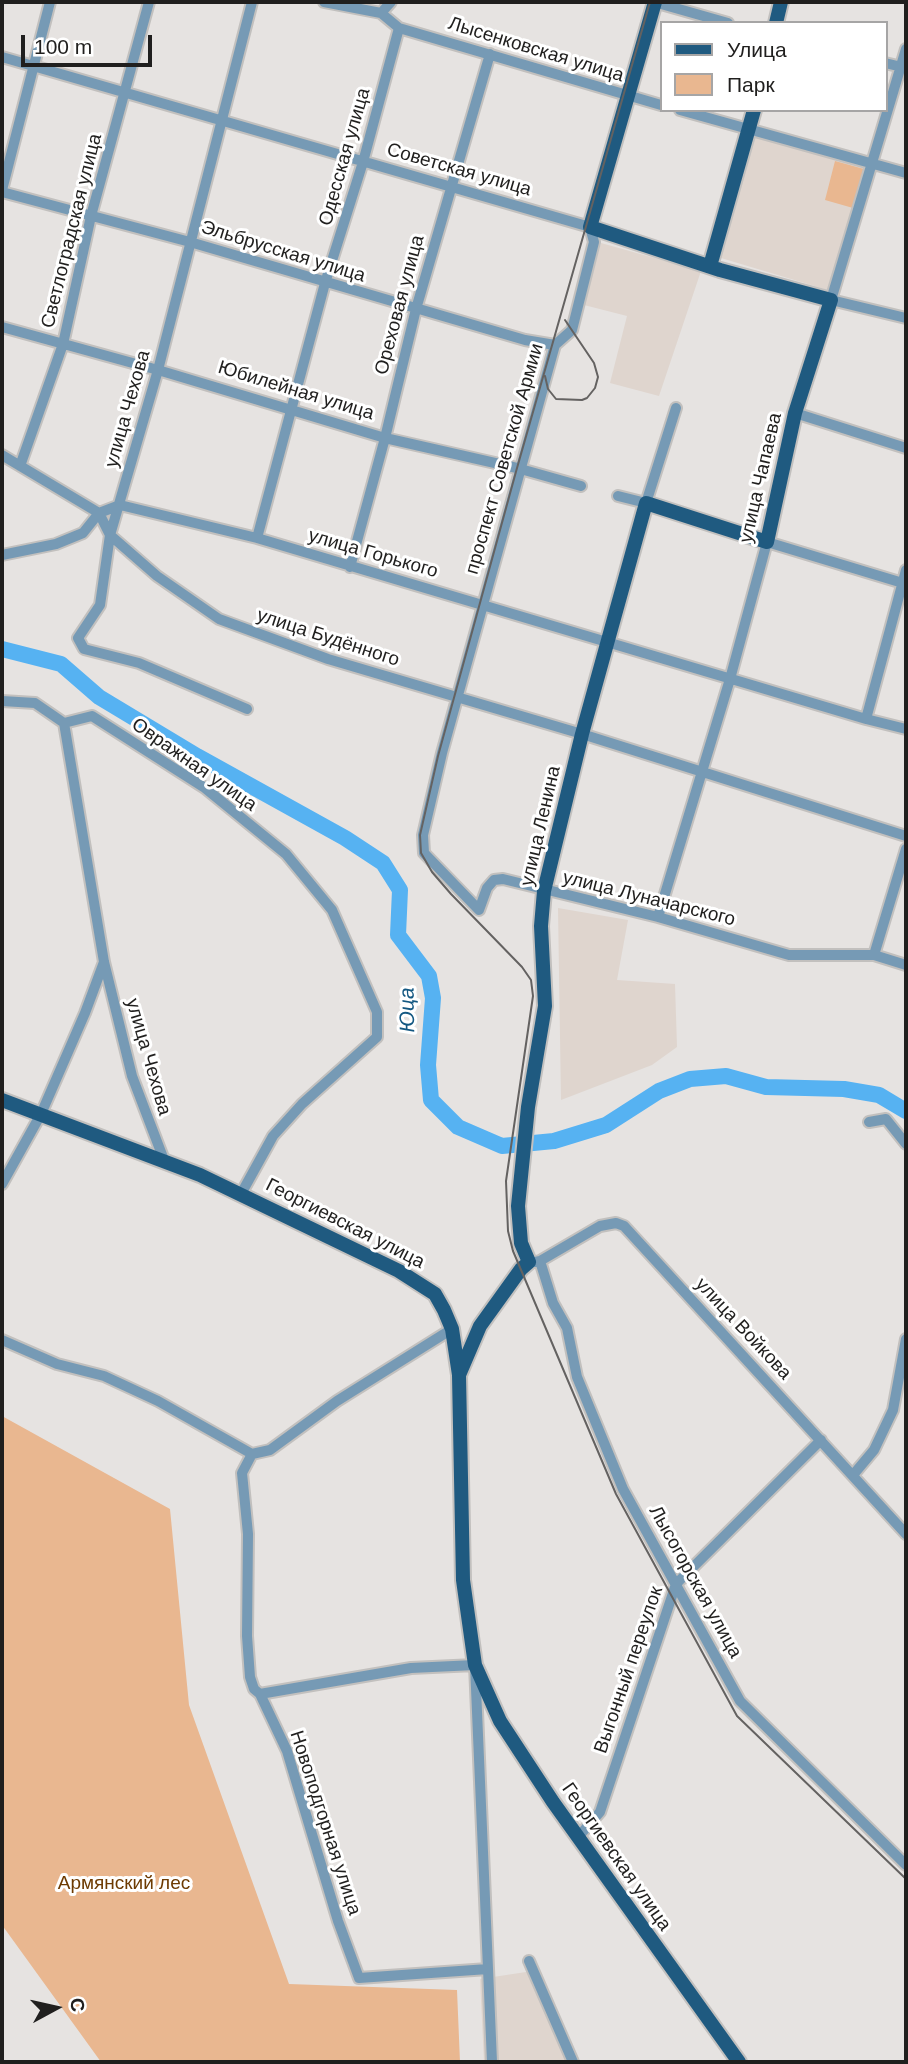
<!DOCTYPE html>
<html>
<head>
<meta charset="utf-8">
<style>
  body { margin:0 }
  #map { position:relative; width:908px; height:2064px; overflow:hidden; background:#e6e3e1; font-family:Arial,sans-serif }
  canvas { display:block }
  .frame { position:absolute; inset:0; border:4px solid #201f1e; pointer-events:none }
  .legend { position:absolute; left:660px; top:21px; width:228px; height:91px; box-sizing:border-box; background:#fff; border:2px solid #a6a5a5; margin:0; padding:9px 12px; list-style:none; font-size:21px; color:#201f1e }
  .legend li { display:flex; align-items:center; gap:14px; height:35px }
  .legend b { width:35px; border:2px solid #a6a5a5 }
  .north { position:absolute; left:21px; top:1973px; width:70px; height:70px; -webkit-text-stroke:5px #fff; paint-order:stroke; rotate:82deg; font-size:19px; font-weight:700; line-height:28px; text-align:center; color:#201f1e }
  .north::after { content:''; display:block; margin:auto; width:24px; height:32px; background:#201f1e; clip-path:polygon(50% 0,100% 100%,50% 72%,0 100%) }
  .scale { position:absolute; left:21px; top:35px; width:131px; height:32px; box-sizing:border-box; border:4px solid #201f1e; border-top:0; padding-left:9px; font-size:21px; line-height:24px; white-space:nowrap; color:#201f1e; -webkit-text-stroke:5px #fff; paint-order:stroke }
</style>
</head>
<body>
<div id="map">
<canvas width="908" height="2064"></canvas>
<div class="frame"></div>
<ul class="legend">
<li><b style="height:9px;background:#1f5a80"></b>Улица</li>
<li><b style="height:19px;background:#e9b790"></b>Парк</li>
</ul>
<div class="north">С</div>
<div class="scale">100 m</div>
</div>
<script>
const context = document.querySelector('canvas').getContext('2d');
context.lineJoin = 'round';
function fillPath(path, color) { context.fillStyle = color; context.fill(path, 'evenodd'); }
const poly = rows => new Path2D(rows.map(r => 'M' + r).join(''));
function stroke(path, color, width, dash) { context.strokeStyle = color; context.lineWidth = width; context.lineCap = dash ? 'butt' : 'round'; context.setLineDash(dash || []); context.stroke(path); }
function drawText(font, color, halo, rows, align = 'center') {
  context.font = font + ' Arial,sans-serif'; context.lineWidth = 6; context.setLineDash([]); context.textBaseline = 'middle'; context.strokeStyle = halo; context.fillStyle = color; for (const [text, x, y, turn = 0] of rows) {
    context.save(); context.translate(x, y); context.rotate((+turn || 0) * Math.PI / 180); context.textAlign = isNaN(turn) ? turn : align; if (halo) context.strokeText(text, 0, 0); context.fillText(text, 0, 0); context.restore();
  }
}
const built = poly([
  [752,135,871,165,831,291,721,258],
  [601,243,701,271,659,396,610,383,627,316,584,305],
  [558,908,628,920,617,980,675,984,677,1047,652,1065,561,1100],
  [539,1970,579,2062,484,2062,480,1979]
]);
const green = poly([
  [835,161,864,169,853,208,825,200],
  [2,1416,170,1509,189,1705,289,1984,457,1990,460,2062,101,2062,2,1925]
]);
const river = poly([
  [2,649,61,664,99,697,197,756,345,838,383,863,400,890,398,935,429,976,433,998,428,1065,431,1100,458,1127,502,1146,554,1141,606,1125,659,1091,690,1079,726,1076,766,1087,844,1089,879,1095,906,1111]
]);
const minor = poly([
  [324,2,381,13,399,28,661,105],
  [654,2,728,23],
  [381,13,391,2],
  [906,49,831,300,906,318],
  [2,57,590,227,594,242,572,330,555,345,442,753,423,835,424,853,479,910,487,888,494,880,503,879,658,917,789,955,874,955,906,965],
  [885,63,906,68],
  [680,110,906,173],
  [2,190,50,2],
  [2,192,190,242,525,340,555,345],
  [2,327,158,370,385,438,517,468,581,486],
  [795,413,906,448],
  [2,455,99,513,120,505,257,538,866,719,906,729],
  [20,466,63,344,91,216,149,2],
  [618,496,646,503,676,408],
  [257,538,325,283,363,162,399,28],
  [2,555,56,544,83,533,99,513,110,535,157,576,219,619,328,659,582,734,906,836],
  [350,567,385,438,416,309,490,54],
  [2,701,35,703,64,723,92,716,205,788,286,854,332,910,377,1012,377,1037,302,1104,273,1136,241,1194],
  [247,709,139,663,84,649,78,638,100,605,110,535,158,370,252,2],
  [866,719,906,570],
  [64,723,104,962,132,1076,164,1160],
  [658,917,730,679,767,542,906,584],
  [874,955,906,849],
  [869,1122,886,1119,906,1144],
  [2,1184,41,1114,85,1013,104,962],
  [540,1261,553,1303,567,1328,577,1377,623,1489,740,1701,906,1865],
  [535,1262,540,1261,600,1226,616,1223,624,1226,906,1534],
  [2,1340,57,1364,104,1376,158,1401,252,1454,242,1473,248,1534,247,1636,250,1677,254,1689,260,1694,287,1751,338,1921,359,1978,488,1969],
  [252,1454,270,1450,337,1401,452,1329],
  [853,1475,874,1450,893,1410,906,1339],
  [260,1694,411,1668,475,1665,492,2062],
  [579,1836,600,1812,676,1584,821,1440],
  [529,1961,573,2062]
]);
const major = poly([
  [776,23,781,2],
  [710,266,754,110],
  [2,1100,200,1175,399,1271,435,1294,444,1310,452,1329,459,1375,463,1580,475,1665,500,1721,553,1802,739,2062],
  [459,1375,480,1326,521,1269,529,1262,521,1243,518,1206,528,1107,545,1006,541,926,544,891,582,734,646,503,767,542,795,413,831,300,720,270,590,227,655,2]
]);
const tram = poly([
  [650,2,517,468,438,756,420,835,421,853,432,872,451,894,522,967,531,980,533,996,506,1181,508,1231,513,1251,616,1494,737,1716,906,1879],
  [545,376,548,389,556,399,582,400,587,398,595,388,598,377,594,363,565,320]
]);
const streetNames = [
  ["Лысенковская улица",536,50,17],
  ["Одесская улица",345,157,-74],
  ["Советская улица",459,170,16],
  ["Светлоградская улица",72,231,-76],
  ["Эльбрусская улица",283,252,17],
  ["Ореховая улица",400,305,-75],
  ["Юбилейная улица",296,391,17],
  ["улица Чехова",128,409,-74],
  ["проспект Советской Армии",505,459,-74],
  ["улица Чапаева",761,478,-77],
  ["улица Горького",373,554,16],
  ["улица Будённого",328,638,18],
  ["Овражная улица",194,765,35],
  ["улица Ленина",541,826,-77],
  ["улица Луначарского",649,899,14],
  ["улица Чехова",148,1057,74],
  ["Георгиевская улица",345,1224,27],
  ["улица Войкова",743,1329,47],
  ["Лысогорская улица",695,1582,61],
  ["Выгонный переулок",629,1670,-71],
  ["Новоподгорная улица",325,1823,72],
  ["Георгиевская улица",616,1857,55]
];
const parkNames = [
  ["Армянский лес",124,1884]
];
const waterNames = [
  ["Юца",408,1010,-91]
];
fillPath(built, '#dfd5ce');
fillPath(green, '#e9b790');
stroke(river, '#56b2f2', 16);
stroke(minor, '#c2c0be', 14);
stroke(major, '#c2c0be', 18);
stroke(minor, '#769ab5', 10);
stroke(major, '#1f5a80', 14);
stroke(tram, '#646261', 2);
drawText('19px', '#201f1e', '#fff', streetNames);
drawText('19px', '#6d3a01', '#fff', parkNames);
drawText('italic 21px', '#145882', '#fff', waterNames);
</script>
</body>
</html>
